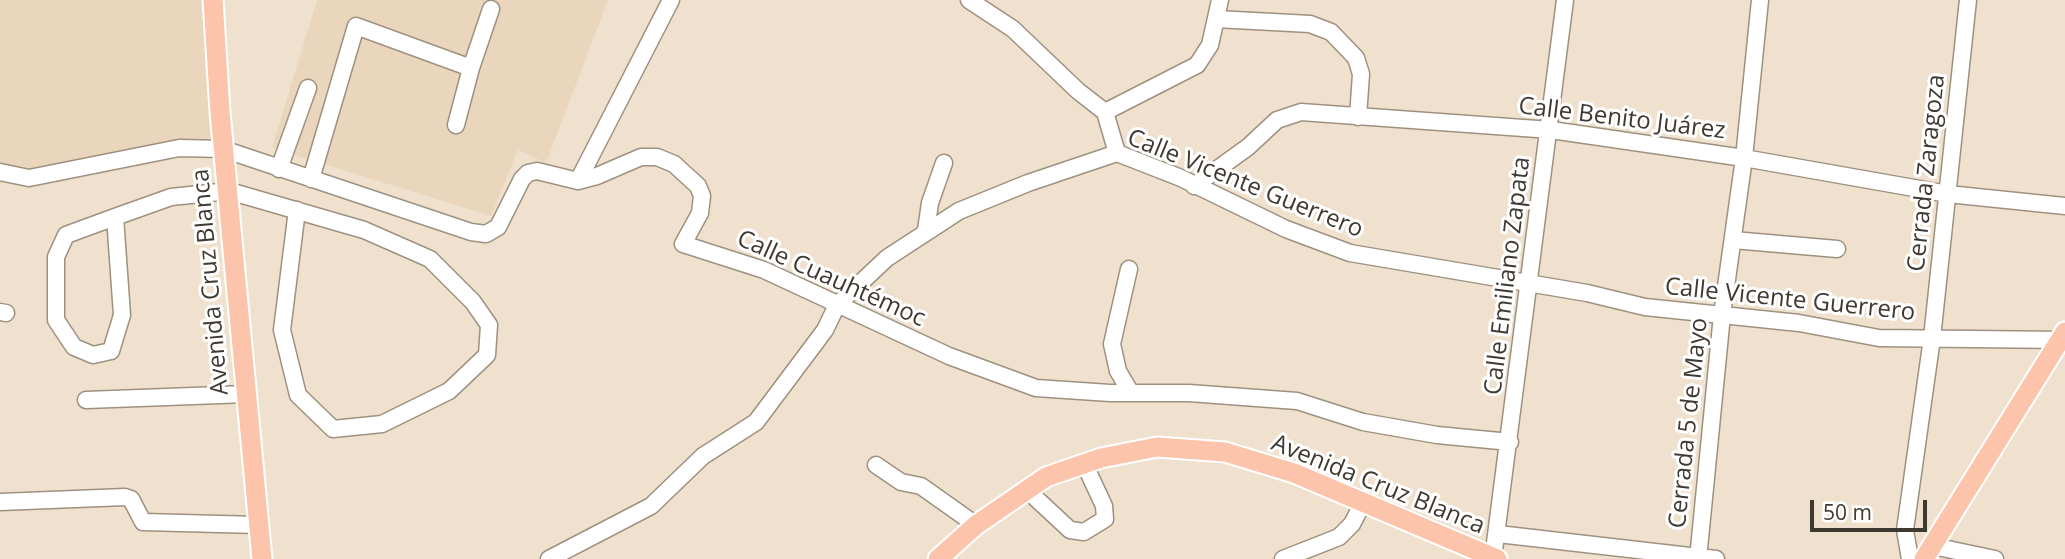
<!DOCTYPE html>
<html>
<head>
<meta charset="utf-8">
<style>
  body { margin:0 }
  #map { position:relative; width:2065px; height:559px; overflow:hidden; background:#efe1ce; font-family:"Open Sans",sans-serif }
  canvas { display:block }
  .scale { position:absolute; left:1810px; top:500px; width:117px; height:32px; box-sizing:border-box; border:4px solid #3e3931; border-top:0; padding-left:9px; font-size:21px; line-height:24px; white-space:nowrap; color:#3e3931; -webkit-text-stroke:5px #fff; paint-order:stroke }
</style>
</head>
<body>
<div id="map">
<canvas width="2065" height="559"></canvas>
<div class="scale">50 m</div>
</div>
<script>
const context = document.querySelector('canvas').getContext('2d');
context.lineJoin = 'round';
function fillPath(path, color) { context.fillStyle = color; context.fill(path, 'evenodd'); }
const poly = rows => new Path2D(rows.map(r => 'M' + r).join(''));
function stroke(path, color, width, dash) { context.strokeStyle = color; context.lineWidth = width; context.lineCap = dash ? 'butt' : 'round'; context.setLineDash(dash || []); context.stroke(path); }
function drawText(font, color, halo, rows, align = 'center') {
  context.font = font + ' "Open Sans",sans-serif'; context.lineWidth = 6; context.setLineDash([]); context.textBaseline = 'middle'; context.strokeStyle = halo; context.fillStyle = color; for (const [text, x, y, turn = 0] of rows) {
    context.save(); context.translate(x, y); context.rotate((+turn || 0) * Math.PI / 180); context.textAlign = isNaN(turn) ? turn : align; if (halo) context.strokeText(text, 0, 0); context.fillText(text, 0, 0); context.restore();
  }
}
const built = poly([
  [0,0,213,0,223,149,29,178,0,172],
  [317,0,608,0,546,163,518,150,491,216,272,148]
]);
const minor = poly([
  [969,0,1013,29,1078,91,1105,112],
  [1216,19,1310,24,1331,32,1356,58,1361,74,1358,117],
  [456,125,471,68],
  [1117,153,1105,112,1197,65,1210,45,1220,0],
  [279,169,308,88],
  [0,172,29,178,179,148,223,149,471,232,486,234,498,227,522,179,528,173,537,171,578,181,597,176,641,157,657,157,674,164,698,186,702,196,700,213,683,244,764,270,949,356,1036,388,1110,393,1189,393,1297,401,1363,422,1437,435,1510,442],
  [311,179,356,26,471,68,491,9],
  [578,181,671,0],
  [1194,186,1248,147,1277,120,1301,112,1551,130,1744,158,1948,194,2065,206],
  [115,217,122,315,111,351,93,355,74,347,56,320,56,257,66,235,115,217,171,197,229,191,364,230,430,259,473,302,489,325,487,355,449,391,382,424,333,429,298,395,282,330,297,210],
  [926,230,930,203,944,163],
  [1733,240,1837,249],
  [1129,269,1112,344,1118,371,1131,393],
  [0,312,6,313],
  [86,400,247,394],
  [876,465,901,482,921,486,976,525],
  [1027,490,1070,530,1084,532,1105,519,1104,506,1084,463],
  [0,502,125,497,131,499,143,522,258,525],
  [1498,534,1716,559],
  [1933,546,1995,559],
  [1493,558,1565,0],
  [549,559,651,506,703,456,756,422,825,330,837,305,887,258,959,211,1028,183,1117,153,1181,178,1286,229,1350,253,1587,293,1645,307,1799,323,1879,338,2065,340],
  [1283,559,1339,537,1352,524,1364,501],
  [1698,559,1722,315,1744,158,1760,0],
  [1910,559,1905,530,1932,338,1968,0]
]);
const major = poly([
  [213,0,220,112,262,559],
  [938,559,976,525,1046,477,1101,458,1157,447,1225,452,1294,473,1497,559],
  [1924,559,2065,332]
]);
const streetNames = [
  ["Calle Benito Juárez",1622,119,7],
  ["Cerrada Zaragoza",1927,173,-84],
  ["Calle Vicente Guerrero",1245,184,22],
  ["Calle Emiliano Zapata",1508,276,-83],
  ["Calle Cuauhtémoc",831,279,24],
  ["Avenida Cruz Blanca",211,282,-95],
  ["Calle Vicente Guerrero",1790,300,6],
  ["Cerrada 5 de Mayo",1689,423,-84],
  ["Avenida Cruz Blanca",1378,485,22]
];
fillPath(built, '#e9d6bd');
stroke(minor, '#9e917f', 19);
stroke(major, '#fff', 23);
stroke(minor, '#fff', 16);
stroke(major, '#fbc4ab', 19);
drawText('24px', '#3e3931', '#fff', streetNames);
</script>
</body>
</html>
